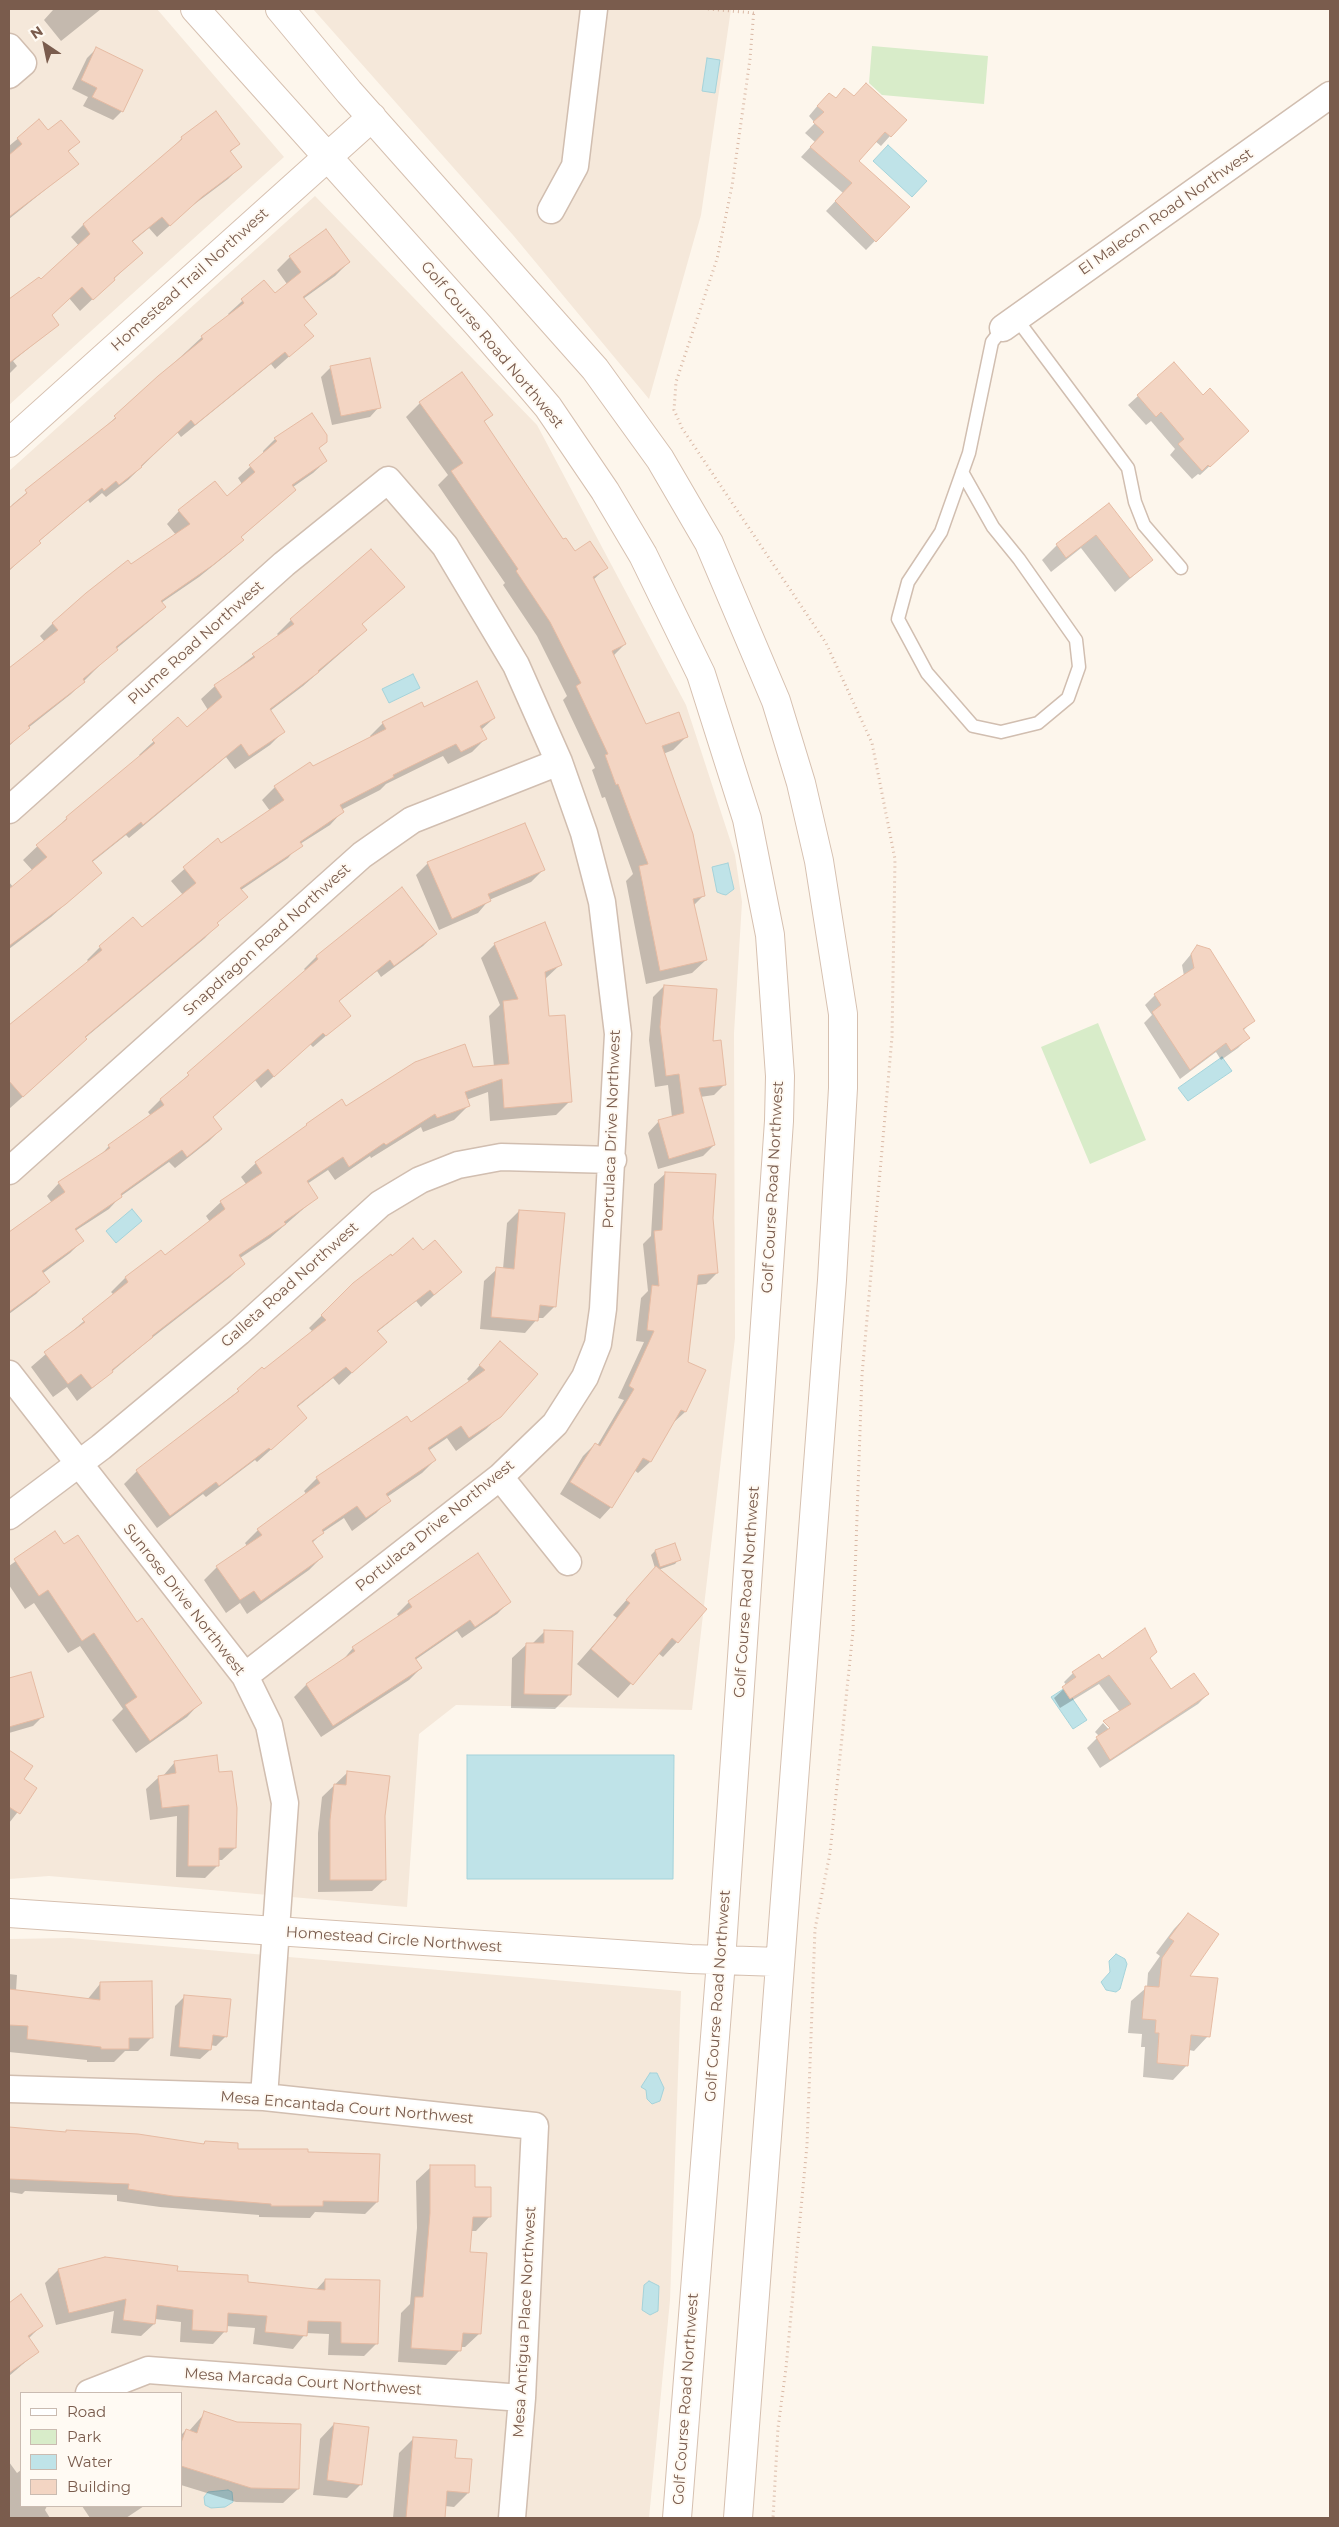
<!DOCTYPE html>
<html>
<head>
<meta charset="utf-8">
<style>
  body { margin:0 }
  #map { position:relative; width:1339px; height:2527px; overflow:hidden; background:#fdf6ec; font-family:Montserrat,sans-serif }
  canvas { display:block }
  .frame { position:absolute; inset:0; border:10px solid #7a5c4d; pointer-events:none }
  .legend { position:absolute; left:20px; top:2392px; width:162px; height:115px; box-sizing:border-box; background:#fffaf3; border:1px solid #cabbb1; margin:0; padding:6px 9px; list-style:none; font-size:15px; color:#7a5c4d }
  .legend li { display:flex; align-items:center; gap:10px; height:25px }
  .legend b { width:25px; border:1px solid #cabbb1 }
  .north { position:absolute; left:20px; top:20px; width:50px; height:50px; -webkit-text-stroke:4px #fffaf3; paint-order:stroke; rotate:326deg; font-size:14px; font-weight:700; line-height:20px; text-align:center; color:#7a5c4d }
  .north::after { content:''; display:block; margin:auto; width:18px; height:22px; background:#7a5c4d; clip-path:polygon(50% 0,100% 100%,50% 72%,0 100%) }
</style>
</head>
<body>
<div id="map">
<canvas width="1339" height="2527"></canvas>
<div class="frame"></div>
<ul class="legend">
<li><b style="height:6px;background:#fff"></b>Road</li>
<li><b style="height:14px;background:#d8ecc9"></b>Park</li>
<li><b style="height:14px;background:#bfe3e8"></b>Water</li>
<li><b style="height:14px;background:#f3d5c3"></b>Building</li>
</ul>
<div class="north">N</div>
</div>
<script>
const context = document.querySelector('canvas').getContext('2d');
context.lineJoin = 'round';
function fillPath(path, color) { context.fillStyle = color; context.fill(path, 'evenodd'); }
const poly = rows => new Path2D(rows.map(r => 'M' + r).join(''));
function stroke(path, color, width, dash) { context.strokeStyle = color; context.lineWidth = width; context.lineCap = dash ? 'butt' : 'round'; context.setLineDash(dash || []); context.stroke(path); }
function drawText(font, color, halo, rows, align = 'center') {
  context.font = font + ' Montserrat,sans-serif'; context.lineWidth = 4; context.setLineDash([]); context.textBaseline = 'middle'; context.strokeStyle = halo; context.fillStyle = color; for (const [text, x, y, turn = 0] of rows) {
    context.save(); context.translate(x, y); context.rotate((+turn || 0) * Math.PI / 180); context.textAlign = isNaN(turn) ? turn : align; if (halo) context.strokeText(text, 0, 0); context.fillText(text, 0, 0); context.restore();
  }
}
const residential = poly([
  [9,9,157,9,284,157,9,405],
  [313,9,731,9,701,215,649,399,513,235],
  [315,196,537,425,686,705,735,855,742,902,734,1033,735,1338,692,1710,456,1705,419,1734,407,1907,49,1876,9,1879,9,471],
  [70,1938,681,1991,670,2300,649,2518,9,2518,9,1939],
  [21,2393,181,2393,181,2506,21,2506]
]);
const green = poly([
  [872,46,988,56,984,104,882,95,869,83],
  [1098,1023,1146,1140,1090,1164,1041,1047]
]);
const water = poly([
  [707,58,720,60,715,93,702,91,707,58],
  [888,145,927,181,912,197,873,161,888,145],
  [413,674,420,688,389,703,382,689,413,674],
  [728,863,734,889,726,895,722,894,717,892,712,867,728,863],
  [1222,1057,1232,1071,1188,1101,1178,1088,1222,1057],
  [132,1209,142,1221,116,1243,106,1231,132,1209],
  [1065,1688,1087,1720,1073,1729,1051,1697,1065,1688],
  [467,1755,674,1755,673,1879,467,1879,467,1755],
  [1116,1954,1125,1959,1127,1964,1120,1989,1116,1992,1106,1990,1101,1982,1110,1972,1109,1961,1116,1954],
  [650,2073,657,2073,664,2088,660,2101,652,2104,647,2099,646,2090,641,2087,650,2073],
  [649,2281,659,2286,658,2311,650,2315,642,2310,644,2285,649,2281],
  [228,2490,232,2492,233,2502,225,2507,211,2508,205,2505,204,2497,208,2492,228,2490]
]);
const shadow = poly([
  [52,9,101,9,61,41,44,20,53,10],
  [96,49,122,111,113,120,83,106,88,97,72,89,87,58],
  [845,90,890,136,881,146,875,141,857,161,908,207,866,250,826,211,843,193,801,157,815,142,805,133,815,123,809,116,819,104,835,99],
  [215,113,239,144,229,153,240,167,228,179,188,209,157,237,149,228,132,242,141,253,80,311,69,298,50,316,57,325,13,361,17,366,9,374,9,301,39,278,41,281,79,246,71,237,83,225,170,151,182,138],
  [39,121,48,132,78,142,68,152,77,164,9,219,9,146],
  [290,257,349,262,335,276,303,299,303,325,312,336,275,369,271,364,181,437,177,432,128,480,106,497,102,493,90,503,88,500,38,542,9,571,9,510,13,504,102,430,202,337,230,316,228,314,263,282,275,295,287,284,277,270],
  [331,367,379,407,370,417,332,425,321,377],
  [1138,396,1238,440,1200,475,1198,474,1192,479,1170,455,1175,449,1151,421,1146,425,1128,405],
  [420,403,491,415,483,423,563,541,574,552,606,568,593,580,625,644,613,656,645,726,687,736,673,750,663,754,704,895,693,906,706,960,692,973,646,984,626,881,633,874,605,797,602,798,592,770,595,768,563,700,567,696,537,636,503,585,505,583,438,485,448,475,406,417],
  [275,439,326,442,318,449,326,461,313,473,293,487,295,490,240,538,242,540,230,552,199,577,161,603,164,607,152,619,116,649,71,694,28,728,9,746,9,672,45,642,40,636,53,623,176,535,167,524,179,511,227,497,242,484,238,478,264,454,263,451],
  [1109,505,1151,560,1115,592,1081,548,1051,572,1042,560,1057,545],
  [403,587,361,625,365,630,351,644,303,686,270,711,283,732,270,745,235,769,226,757,129,838,126,835,91,863,100,873,51,917,9,949,9,882,13,887,33,871,23,860,67,818,141,757,139,755,178,719,187,728,208,710,201,699,215,686,279,636,277,634,291,620],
  [424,708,494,718,481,730,485,739,472,752,448,764,443,756,386,784,380,790,341,810,342,812,330,825,300,844,288,858,241,890,246,897,216,924,217,925,205,938,85,1038,73,1052,9,1109,9,1028,89,962,87,960,100,947,142,929,183,895,171,881,217,840,221,844,270,811,262,800,275,787,371,738,370,736,383,723],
  [428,863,543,870,531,882,489,900,478,913,439,930,416,875],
  [402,889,435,934,423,946,381,977,377,971,338,1002,349,1016,313,1047,310,1044,261,1088,255,1080,212,1118,221,1129,209,1141,175,1168,169,1162,121,1196,109,1209,75,1231,82,1241,70,1253,42,1274,48,1282,36,1294,9,1314,9,1232,52,1203,47,1196,59,1183,98,1158,109,1146,151,1116,148,1112,160,1100,306,971,304,969,316,957],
  [495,944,561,964,544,980,548,1018,570,1101,556,1115,490,1121,488,1092,466,1100,468,1106,454,1120,423,1132,421,1127,371,1158,370,1156,335,1180,328,1170,307,1184,317,1197,270,1238,240,1258,244,1263,230,1277,148,1341,77,1401,67,1387,53,1397,31,1367,114,1295,111,1292,125,1278,165,1257,210,1222,206,1216,221,1202,246,1184,241,1177,256,1163,342,1101,346,1108,473,1069,494,1067,489,1016,500,1005,481,958],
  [1197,947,1253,1020,1243,1031,1248,1038,1238,1048,1221,1060,1216,1052,1180,1079,1144,1023,1152,1015,1145,1005,1155,995,1184,976,1182,965],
  [664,986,712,1042,725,1084,714,1095,700,1097,714,1145,703,1156,658,1169,648,1133,659,1121,672,1117,668,1085,655,1087,649,1040,653,997],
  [666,1173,712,1218,717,1273,706,1284,696,1285,687,1362,704,1370,685,1412,673,1423,650,1462,638,1473,634,1470,611,1507,600,1519,560,1494,583,1456,595,1444,597,1446,624,1400,618,1398,644,1342,636,1341,641,1298,648,1291,643,1244,651,1236,654,1184],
  [519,1211,555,1306,543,1318,538,1318,525,1333,480,1329,484,1281,497,1269,503,1269,507,1223],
  [423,1251,460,1272,421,1307,416,1301,377,1332,372,1354,339,1385,333,1378,296,1408,306,1418,257,1462,255,1460,206,1497,203,1494,157,1528,124,1484,137,1471,313,1332,309,1328,354,1284,392,1258],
  [500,1343,500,1416,486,1429,456,1451,447,1438,428,1451,435,1460,422,1473,387,1497,389,1500,376,1513,352,1531,344,1518,323,1532,312,1543,322,1557,309,1570,247,1614,240,1603,226,1613,204,1580,217,1567,247,1546,245,1543,258,1530,307,1495,304,1491,317,1478,410,1423,470,1382,467,1379],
  [55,1533,64,1546,136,1624,200,1703,187,1717,136,1753,112,1720,123,1709,80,1646,68,1653,34,1603,25,1609,9,1585,9,1566],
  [655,1551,679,1559,675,1564,658,1570,705,1609,677,1642,663,1657,658,1653,618,1698,577,1664,617,1618,613,1615,655,1568,651,1555],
  [409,1602,509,1602,497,1614,462,1638,457,1631,415,1660,421,1668,409,1680,321,1737,294,1697,306,1685,342,1661,353,1648,399,1617,397,1614],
  [545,1631,570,1694,555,1709,511,1708,512,1658,527,1644,532,1644],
  [1149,1659,1170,1691,1208,1694,1198,1704,1100,1768,1087,1748,1099,1736,1095,1732,1103,1723,1113,1734,1115,1732,1104,1722,1120,1712,1099,1684,1060,1708,1054,1698,1067,1686,1064,1682,1073,1673,1102,1661],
  [30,1674,42,1717,33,1726,9,1733,9,1680],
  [9,1751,31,1767,22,1779,36,1789,9,1823],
  [175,1762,235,1848,222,1860,217,1860,217,1866,205,1878,176,1877,177,1816,150,1820,146,1789,159,1777,163,1776],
  [348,1772,384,1816,385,1879,372,1891,318,1892,318,1833,322,1797],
  [1188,1914,1187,1977,1208,2036,1194,2051,1189,2050,1187,2065,1173,2080,1143,2077,1145,2047,1141,2047,1142,2034,1128,2033,1131,2001,1147,1987,1148,1973,1160,1956,1156,1953,1174,1929],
  [9,1974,17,1975,16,1991,87,2000,100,1984,152,2037,138,2051,125,2051,114,2062,87,2062,87,2060,9,2052],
  [185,1996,226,2036,216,2046,210,2045,210,2050,200,2059,170,2056,175,2006],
  [9,2128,65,2133,67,2131,202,2145,205,2142,236,2150,306,2154,377,2202,365,2214,315,2212,310,2218,259,2217,259,2215,160,2207,117,2201,117,2195,25,2191,22,2194,9,2192],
  [431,2167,474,2188,490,2216,476,2231,471,2231,469,2253,480,2333,465,2347,460,2347,460,2350,446,2365,398,2362,401,2313,410,2304,417,2228,416,2181],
  [58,2270,176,2272,315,2291,325,2280,377,2343,364,2356,328,2355,329,2334,306,2333,293,2349,253,2344,255,2328,226,2326,225,2331,213,2344,180,2342,181,2322,155,2319,154,2324,141,2336,111,2333,114,2311,56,2325,45,2283],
  [21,2296,41,2326,28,2339,37,2352,9,2376,9,2304],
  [205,2413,298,2489,283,2503,236,2502,181,2485,181,2435,186,2430,189,2431],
  [334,2424,361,2484,347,2498,313,2495,320,2439],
  [414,2438,454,2459,468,2493,454,2507,445,2506,444,2518,393,2518,399,2453],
  [9,2462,17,2473,21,2470,21,2506,47,2506,45,2510,50,2518,9,2518],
  [82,2506,144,2506,126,2518,90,2518]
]);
const building = poly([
  [96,47,143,70,123,112,92,97,97,88,81,80,96,47],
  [866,83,907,120,891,137,885,132,859,161,910,207,876,242,835,201,852,183,810,147,824,132,813,122,824,112,817,106,829,93,836,98,844,88,854,96,866,83],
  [216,111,240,144,230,151,242,167,202,197,170,226,162,217,132,241,143,253,114,278,115,280,93,300,82,287,52,315,59,325,9,363,9,299,39,277,41,279,90,234,83,224,182,139,181,137,216,111],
  [39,119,48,130,61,120,80,142,68,151,79,164,9,217,9,155,22,144,17,138,39,119],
  [326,229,350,262,303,297,317,314,304,325,314,336,289,357,285,352,195,425,191,420,141,466,142,467,119,485,116,481,104,491,102,488,39,541,41,543,9,570,9,508,27,493,25,490,116,418,114,416,158,376,203,339,201,336,244,303,241,299,264,280,275,293,301,272,289,256,326,229],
  [370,358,381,408,341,416,330,366,370,358],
  [1174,362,1203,395,1210,388,1249,431,1210,467,1208,465,1202,471,1178,444,1184,439,1161,412,1156,417,1137,395,1174,362],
  [462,372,493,415,484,421,563,539,566,538,575,551,590,541,608,568,593,577,626,644,612,651,646,724,679,712,688,737,662,746,693,834,705,896,693,899,707,960,660,971,639,866,648,864,618,784,616,785,605,755,608,754,576,686,581,683,550,622,516,571,518,569,451,471,463,463,419,402,462,372],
  [312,413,327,435,327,442,319,448,327,461,292,485,296,490,241,537,244,540,213,565,161,601,166,607,116,647,118,650,83,679,85,682,28,726,30,728,9,745,9,668,58,630,52,623,86,593,128,560,131,564,190,524,178,510,215,481,227,496,255,472,249,465,277,441,274,438,312,413],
  [1109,503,1153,560,1130,578,1096,535,1066,558,1056,544,1109,503],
  [371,549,405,587,362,624,367,630,318,671,319,672,270,709,285,732,249,756,241,744,143,825,141,822,92,861,102,873,66,904,9,946,9,889,47,857,36,845,67,819,66,817,155,743,152,740,178,717,187,727,222,697,214,685,255,657,252,654,294,624,290,619,371,549],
  [477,681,495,718,480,726,487,739,461,752,456,744,393,775,394,777,340,805,344,812,300,842,303,846,240,888,248,897,217,923,219,925,85,1037,87,1039,23,1097,9,1081,9,1025,102,950,99,946,133,917,142,927,196,883,183,867,218,838,221,843,284,800,274,786,310,762,313,766,386,729,382,722,422,702,424,707,477,681],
  [525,823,545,870,488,894,491,901,452,919,427,862,525,823],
  [402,887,437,934,394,966,390,960,339,1001,351,1016,326,1036,323,1033,274,1077,268,1069,213,1117,222,1129,187,1157,182,1150,121,1194,122,1197,75,1229,84,1241,42,1271,50,1282,9,1312,9,1232,65,1192,58,1182,110,1148,108,1145,164,1105,160,1099,189,1075,187,1073,318,959,316,956,402,887],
  [545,922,562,965,545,972,549,1016,565,1015,572,1102,504,1108,502,1079,465,1092,470,1106,437,1118,435,1114,386,1145,384,1143,349,1167,343,1157,307,1181,318,1198,284,1222,286,1224,239,1255,245,1264,152,1336,153,1337,112,1370,113,1372,92,1388,81,1374,68,1384,44,1352,85,1322,82,1319,128,1282,125,1277,161,1250,165,1255,225,1209,220,1201,262,1173,255,1162,307,1125,306,1124,342,1099,346,1106,415,1062,465,1044,473,1067,509,1064,503,1001,518,999,494,943,545,922],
  [1197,945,1210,949,1255,1021,1243,1029,1250,1038,1231,1051,1226,1043,1190,1070,1152,1012,1161,1005,1154,994,1194,968,1191,954,1197,945],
  [664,985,717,989,713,1041,721,1040,726,1085,699,1088,715,1145,669,1159,658,1120,684,1113,679,1074,666,1076,660,1027,664,985],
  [665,1172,716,1174,713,1218,718,1273,698,1275,688,1362,706,1370,686,1412,681,1410,651,1462,643,1458,612,1508,570,1482,595,1443,600,1446,634,1389,629,1386,654,1331,647,1330,652,1285,659,1286,654,1231,662,1230,665,1172],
  [519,1210,565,1213,556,1307,540,1305,538,1321,491,1317,496,1267,514,1269,519,1210],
  [413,1238,423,1250,435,1240,462,1272,434,1295,430,1290,377,1331,387,1342,352,1373,346,1367,297,1406,307,1418,271,1450,269,1448,219,1486,216,1482,170,1516,136,1470,239,1391,237,1389,262,1367,264,1369,326,1320,321,1315,353,1283,391,1254,392,1256,413,1238],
  [500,1341,538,1374,501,1417,469,1438,461,1426,428,1448,436,1460,386,1494,391,1501,366,1518,357,1506,322,1530,324,1533,312,1541,323,1557,261,1601,254,1591,240,1600,216,1566,262,1535,257,1529,320,1483,316,1477,407,1416,411,1422,485,1370,479,1365,500,1341],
  [55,1531,64,1544,78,1535,137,1622,142,1618,202,1703,150,1741,125,1705,137,1697,94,1633,82,1641,48,1590,39,1596,14,1559,55,1531],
  [675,1543,681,1560,660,1567,655,1550,675,1543],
  [478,1553,511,1602,475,1627,470,1620,415,1658,422,1668,333,1726,306,1684,355,1651,352,1647,412,1607,408,1601,478,1553],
  [656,1566,707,1609,678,1643,672,1638,633,1685,591,1649,630,1603,626,1600,656,1566],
  [1145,1628,1157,1652,1150,1658,1171,1689,1194,1673,1209,1694,1110,1760,1096,1737,1110,1728,1103,1721,1131,1704,1109,1675,1070,1699,1062,1687,1076,1677,1072,1672,1099,1654,1102,1659,1145,1628],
  [544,1630,573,1631,571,1695,524,1694,526,1643,544,1643,544,1630],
  [31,1672,44,1717,9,1727,9,1678,31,1672],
  [9,1750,33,1766,24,1779,37,1788,20,1814,9,1807,9,1750],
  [217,1755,219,1772,232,1771,237,1808,236,1848,219,1848,219,1866,188,1866,189,1805,162,1808,158,1776,176,1773,174,1761,217,1755],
  [347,1771,390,1776,385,1816,386,1880,330,1880,330,1820,334,1784,346,1785,347,1771],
  [1188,1913,1219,1934,1190,1976,1218,1978,1210,2037,1191,2035,1188,2066,1157,2063,1159,2033,1155,2033,1156,2020,1142,2019,1145,1986,1159,1987,1162,1958,1174,1941,1169,1938,1188,1913],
  [152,1981,153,2038,129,2038,129,2049,101,2049,101,2047,27,2039,28,2026,9,2025,9,1989,100,2000,100,1982,152,1981],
  [184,1995,231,1999,227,2037,213,2035,211,2050,179,2047,184,1995],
  [9,2127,66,2132,66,2130,138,2134,204,2144,205,2141,238,2143,238,2149,308,2149,308,2152,380,2154,378,2202,323,2201,323,2206,271,2206,271,2204,173,2196,128,2189,129,2184,9,2179,9,2127],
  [430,2165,475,2165,475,2187,491,2187,491,2217,473,2217,470,2252,487,2253,481,2334,463,2333,461,2351,411,2348,415,2297,423,2297,430,2213,430,2165],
  [105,2257,178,2266,177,2271,248,2275,248,2282,325,2290,325,2279,380,2280,378,2344,341,2343,341,2322,308,2321,307,2336,265,2332,267,2316,228,2313,227,2332,192,2330,193,2310,157,2305,155,2324,123,2320,126,2299,69,2313,58,2269,105,2257],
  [21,2294,43,2326,28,2336,39,2352,9,2373,9,2303,21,2294],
  [204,2411,237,2422,301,2424,299,2489,251,2488,181,2466,181,2443,186,2429,197,2433,204,2411],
  [334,2423,369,2427,362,2485,327,2480,334,2423],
  [413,2437,457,2440,455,2458,472,2459,469,2493,447,2491,445,2518,406,2518,413,2437]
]);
const path = poly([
  [708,9,754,13],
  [754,9,750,59,732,186,717,259,676,382,674,410,682,428,826,643,872,743,895,859,892,1037,862,1375,853,1631,830,1853,815,1929,807,2145,786,2368,778,2428,773,2518]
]);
const lane = poly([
  [1016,318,1128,468,1135,502,1144,525,1181,568],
  [962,472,993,527,1019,559,1076,640,1079,667,1068,698,1038,723,1001,732,973,726,927,673,898,619,908,582,941,532,969,453,992,342,1003,328]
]);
const street = poly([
  [9,47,23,63,9,75],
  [551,210,575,166,594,9],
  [1003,328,1330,95],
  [9,810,284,564,388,480,445,546,516,665,559,762,584,833,602,902,618,1034,603,1309,598,1344,585,1377,555,1424,500,1477,245,1676],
  [9,1171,362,855,412,820,559,762],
  [9,1374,245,1676,269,1725,285,1803,264,2097],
  [500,1477,568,1562],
  [9,1516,101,1447,239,1332,380,1204,420,1180,458,1165,501,1157,613,1160],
  [9,2089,264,2097,535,2126,522,2398,512,2518],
  [89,2393,148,2370,522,2398]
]);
const secondary = poly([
  [195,9,479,326,548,407,605,491,643,555,701,674,747,819,770,935,780,1076,779,1121,721,1961,677,2518],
  [280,9,349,92,595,369,660,459,709,543,776,701,801,783,819,861,843,1014,843,1088,832,1280,738,2518],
  [9,443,372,117],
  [9,1913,691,1959,779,1962]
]);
const streetNames = [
  ["El Malecon Road Northwest",1166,212,-35],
  ["Homestead Trail Northwest",190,280,-42],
  ["Golf Course Road Northwest",492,345,50],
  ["Plume Road Northwest",196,643,-42],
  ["Snapdragon Road Northwest",267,940,-42],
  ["Portulaca Drive Northwest",612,1129,-88],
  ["Golf Course Road Northwest",773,1187,-87],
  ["Galleta Road Northwest",290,1285,-42],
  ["Portulaca Drive Northwest",435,1526,-39],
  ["Golf Course Road Northwest",747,1592,-86],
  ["Sunrose Drive Northwest",184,1600,52],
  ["Homestead Circle Northwest",394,1940,4],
  ["Golf Course Road Northwest",718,1996,-86],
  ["Mesa Encantada Court Northwest",347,2108,5],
  ["Mesa Antigua Place Northwest",525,2322,-87],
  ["Mesa Marcada Court Northwest",303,2382,4],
  ["Golf Course Road Northwest",686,2399,-86]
];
fillPath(residential, '#f5e8da');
fillPath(green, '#d8ecc9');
fillPath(water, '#bfe3e8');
stroke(water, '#a5d3da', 1);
fillPath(shadow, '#0003');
fillPath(building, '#f3d5c3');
stroke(building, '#e6bba3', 1);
stroke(lane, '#d1beb0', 15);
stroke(street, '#d1beb0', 29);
stroke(secondary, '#d6c0b0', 30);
stroke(path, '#d9b8a5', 3, [1, 4]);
stroke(lane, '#fff', 12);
stroke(street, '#fff', 26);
stroke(secondary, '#fff', 28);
drawText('15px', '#7a5c4d', '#fffaf3', streetNames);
</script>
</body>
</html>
